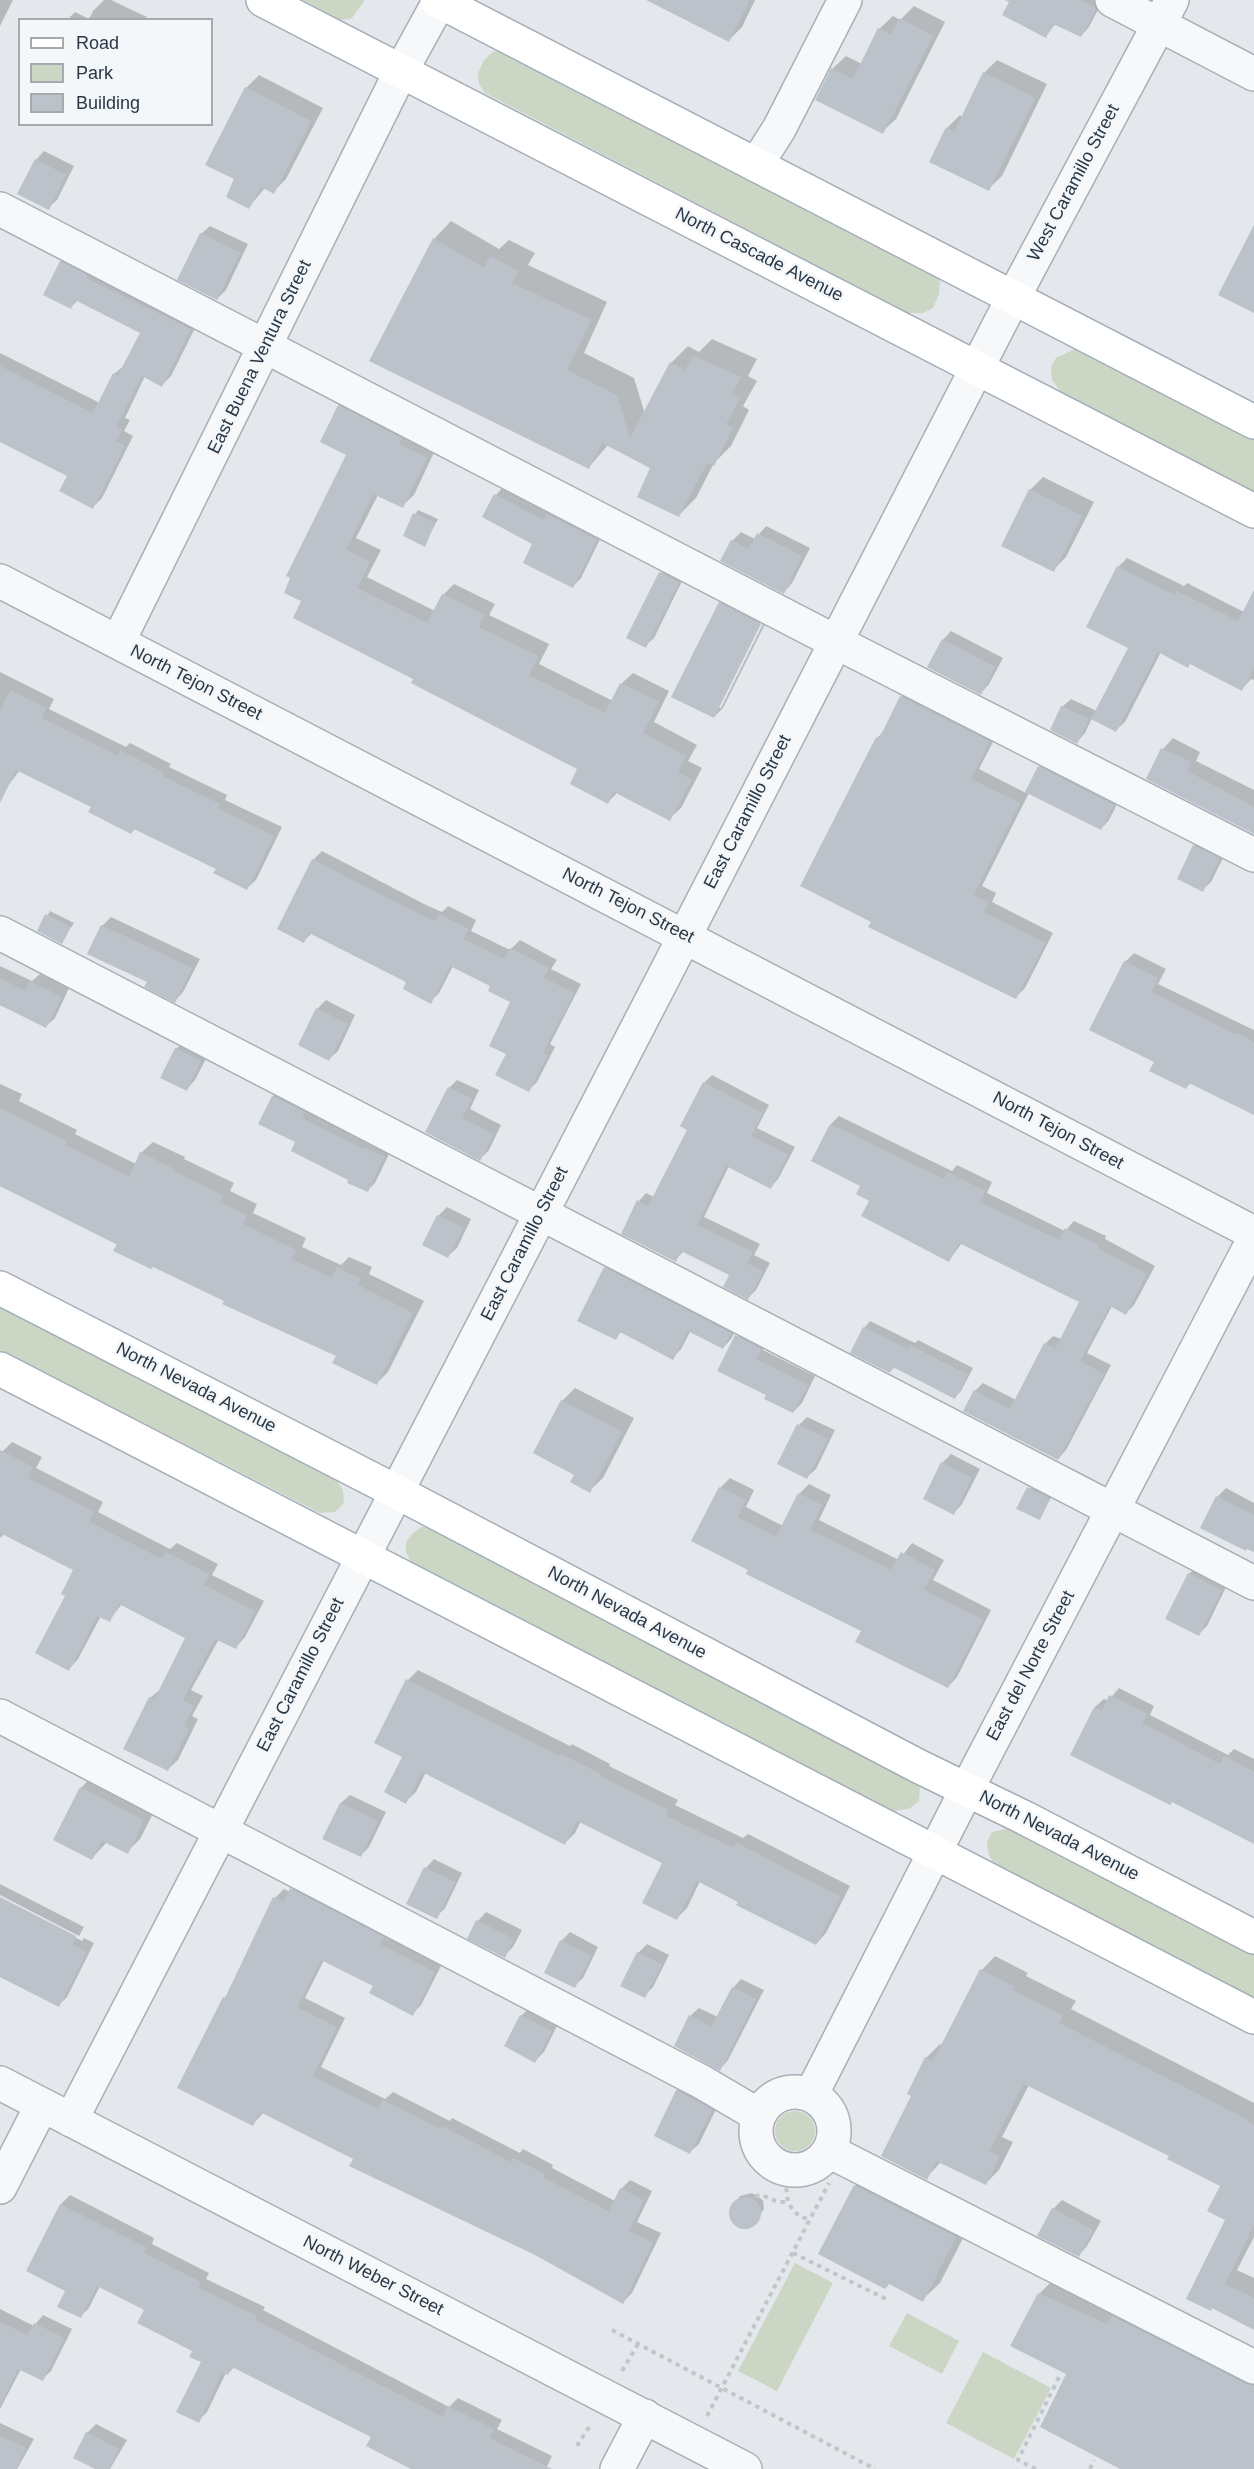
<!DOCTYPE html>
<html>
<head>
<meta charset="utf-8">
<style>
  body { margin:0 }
  #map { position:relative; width:1254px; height:2469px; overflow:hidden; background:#e4e8ec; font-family:Helvetica,sans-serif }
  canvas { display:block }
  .legend { position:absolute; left:18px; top:18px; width:195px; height:108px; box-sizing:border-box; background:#f4f7f9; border:2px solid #a3abb1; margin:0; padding:8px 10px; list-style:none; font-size:18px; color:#2a3846 }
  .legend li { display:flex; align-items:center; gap:12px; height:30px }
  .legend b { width:30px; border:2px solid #a3abb1 }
</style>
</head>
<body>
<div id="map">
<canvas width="1254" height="2469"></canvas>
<ul class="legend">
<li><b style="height:8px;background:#fff"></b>Road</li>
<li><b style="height:16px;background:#ccd6c5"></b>Park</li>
<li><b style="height:16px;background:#bbc2ca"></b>Building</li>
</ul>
</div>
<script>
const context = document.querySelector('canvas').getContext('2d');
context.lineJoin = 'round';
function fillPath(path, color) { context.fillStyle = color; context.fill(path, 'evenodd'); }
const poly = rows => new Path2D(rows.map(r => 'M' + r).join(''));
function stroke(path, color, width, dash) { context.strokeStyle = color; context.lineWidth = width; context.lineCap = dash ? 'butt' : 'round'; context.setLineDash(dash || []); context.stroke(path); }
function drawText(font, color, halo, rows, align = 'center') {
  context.font = font + ' Helvetica,sans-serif'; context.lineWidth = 5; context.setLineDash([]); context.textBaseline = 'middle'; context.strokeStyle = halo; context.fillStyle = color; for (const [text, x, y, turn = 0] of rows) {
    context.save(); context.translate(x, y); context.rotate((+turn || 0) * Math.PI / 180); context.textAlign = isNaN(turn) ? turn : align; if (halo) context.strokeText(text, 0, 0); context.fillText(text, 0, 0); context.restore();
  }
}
const green = poly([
  [303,0,365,0,352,18,340,20],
  [494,51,504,51,935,273,940,282,939,294,933,308,923,313,908,313,485,93,479,84,478,73,484,60],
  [1077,348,1254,440,1254,493,1061,392,1052,380,1051,366,1056,358],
  [0,1304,334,1476,343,1490,344,1503,335,1512,320,1513,0,1350],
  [432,1526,912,1777,920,1788,919,1801,909,1809,893,1811,411,1562,406,1552,406,1542,413,1533,422,1527],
  [1005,1829,1016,1831,1254,1953,1254,2000,997,1867,989,1856,987,1842,992,1832],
  '775 2131a20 20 0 1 1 40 0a20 20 0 1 1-40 0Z',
  [795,2263,833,2283,777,2391,738,2371],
  [907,2313,959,2341,942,2374,889,2346],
  [983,2352,1051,2388,1014,2459,946,2423]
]);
const shadow = poly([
  [0,0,13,0,0,26],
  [104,0,111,0,147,17,146,20,67,20,75,12,89,19,93,11],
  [663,0,755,0,742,27,729,40],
  [1012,0,1103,0,1089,27,1081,36,1056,23,1046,36],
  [914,6,945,22,896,119,882,132,832,69,846,56,862,64,879,29,893,16,900,20],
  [997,60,1047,84,1002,176,988,189,947,128,960,115,963,117,984,73],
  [259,75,323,108,286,179,273,192,265,188,249,207,236,179,246,88],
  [44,151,74,166,57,200,48,208,36,160],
  [451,221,499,249,509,240,535,253,528,265,607,302,584,353,634,378,645,414,671,363,688,346,699,352,712,339,757,359,748,376,757,381,743,406,749,410,731,446,714,463,696,498,679,515,652,468,608,445,589,467,434,239],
  [210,226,248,244,226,290,217,299,201,234],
  [70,253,199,320,171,376,162,385,145,376,125,418,130,420,124,431,133,436,102,498,93,507,69,475,1,441,0,442,0,353,100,403,114,374,125,365,142,332,78,300,71,307,61,262],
  [350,395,437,446,414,495,402,506,378,495,356,538,381,550,367,577,435,611,443,595,454,584,495,604,489,615,549,644,539,664,613,701,621,684,633,673,669,691,654,722,697,745,688,761,702,768,681,808,669,819,618,792,608,802,579,768,415,679,303,601,348,454,339,406],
  [1043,477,1094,502,1066,557,1053,570,1030,490],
  [503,487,604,531,581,578,573,586,534,543,484,517,496,495],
  [418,510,438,519,424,545,415,514],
  [766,526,810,548,792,583,784,592,722,560,732,541,741,532,755,539],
  [1127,558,1184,586,1187,583,1246,613,1254,611,1254,680,1251,679,1242,689,1191,663,1161,652,1125,722,1116,730,1092,718,1085,733,1077,742,1062,707,1071,699,1097,711,1130,647,1118,567],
  [669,564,686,573,654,638,645,646,628,638,661,573],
  [729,595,769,616,723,708,714,717,720,603],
  [763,617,766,618,721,708,718,708],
  [951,631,1003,658,989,684,981,693,943,640],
  [0,672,54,699,49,709,126,747,130,743,171,764,169,767,227,795,225,800,282,827,256,880,247,888,218,868,136,828,131,833,93,807,20,770,7,787,0,783],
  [910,687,998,732,979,769,1026,793,1039,767,1048,758,1121,796,1109,820,1101,829,1029,793,982,886,996,893,992,902,1053,933,1025,988,1016,997,873,922,877,738,886,729,901,697],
  [1173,738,1200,752,1196,761,1254,790,1254,832,1148,778,1163,749],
  [1203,837,1227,850,1211,882,1202,890,1194,846],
  [322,851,426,905,442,912,448,906,476,920,471,931,510,950,520,940,557,960,551,969,581,984,550,1044,555,1047,537,1082,529,1090,508,1053,512,1002,492,985,453,966,439,993,430,1002,408,982,312,933,304,941,279,928,314,859],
  [50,911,74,923,61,942,39,930],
  [111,917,200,959,183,992,175,1001,149,981,89,954,102,926],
  [1134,953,1166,969,1158,984,1254,1030,1254,1112,1191,1083,1186,1087,1156,1061,1091,1029,1125,962],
  [0,966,32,981,40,974,69,988,55,1018,46,1026,0,1005],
  [326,1000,355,1015,338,1051,329,1059,317,1009],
  [185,1041,209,1053,195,1080,187,1089,176,1049],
  [712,1075,769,1105,757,1128,795,1147,778,1179,771,1187,729,1166,704,1217,760,1244,754,1255,770,1263,756,1290,748,1298,731,1274,684,1251,675,1260,639,1201,646,1193,654,1197,689,1129,704,1083],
  [457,1080,479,1090,470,1109,501,1125,489,1150,480,1159,427,1132,449,1088],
  [0,1084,22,1094,19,1101,77,1130,75,1134,136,1164,141,1153,153,1142,185,1157,184,1159,234,1183,230,1191,257,1204,253,1213,306,1238,302,1247,341,1265,349,1257,372,1267,369,1274,424,1301,388,1372,377,1383,338,1355,0,1186],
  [280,1089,391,1150,375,1183,367,1191,298,1142,260,1123,273,1096],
  [839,1116,952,1171,957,1165,992,1182,987,1193,1065,1231,1074,1221,1106,1236,1105,1239,1155,1266,1134,1305,1126,1313,1112,1306,1087,1353,1111,1365,1066,1450,1058,1459,975,1391,983,1383,1016,1400,1045,1344,1053,1336,1061,1339,1081,1301,962,1243,949,1260,871,1200,831,1124],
  [447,1207,471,1219,457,1248,448,1256,438,1216],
  [614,1259,739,1324,731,1339,723,1348,691,1330,681,1349,673,1358,622,1331,615,1338,605,1268],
  [870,1321,915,1343,918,1340,973,1368,961,1391,955,1397,895,1367,890,1371,852,1352,864,1328],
  [745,1328,769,1340,763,1350,815,1376,802,1403,793,1412,768,1395,737,1336],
  [575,1388,634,1418,603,1478,589,1491,576,1474,562,1401],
  [807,1417,835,1430,816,1469,807,1477,799,1425],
  [12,1442,42,1457,36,1468,103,1502,98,1512,170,1549,177,1543,218,1564,212,1575,264,1601,245,1637,236,1647,219,1639,191,1690,203,1696,192,1716,198,1719,178,1760,168,1769,150,1698,161,1689,187,1637,122,1604,109,1620,101,1616,78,1659,69,1669,67,1596,75,1570,4,1534,0,1538,0,1451,2,1452],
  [951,1454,980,1469,962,1504,954,1513,942,1463],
  [730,1478,754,1490,746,1507,783,1526,799,1494,809,1484,831,1495,819,1520,899,1560,912,1543,944,1560,933,1580,991,1610,957,1677,948,1687,863,1630,750,1569,720,1488],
  [1033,1484,1053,1494,1040,1518,1018,1508],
  [1226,1488,1254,1503,1254,1540,1217,1497],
  [1197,1566,1229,1581,1207,1626,1199,1634,1189,1574],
  [418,1670,570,1746,572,1744,610,1764,609,1766,678,1800,675,1805,743,1838,748,1834,850,1886,826,1933,816,1944,700,1881,687,1908,677,1918,664,1863,581,1821,575,1833,565,1843,426,1772,416,1792,405,1802,404,1756,408,1680],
  [1119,1688,1154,1706,1150,1715,1228,1755,1234,1749,1254,1759,1254,1843,1172,1801,1072,1755,1095,1707,1104,1699,1108,1701],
  [94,1774,157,1806,140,1839,127,1852,107,1842,92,1858,55,1839,81,1788],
  [350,1795,386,1812,369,1847,360,1856,324,1838,341,1803],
  [434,1859,462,1873,445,1908,436,1917,426,1868],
  [300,1880,443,1962,421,2005,412,2014,375,1985,324,1960,305,1998,345,2018,321,2067,385,2099,393,2092,450,2121,452,2118,520,2153,523,2149,553,2165,552,2168,615,2201,621,2189,630,2180,652,2191,637,2222,661,2233,632,2293,623,2302,535,2254,351,2166,355,2158,264,2112,253,2124,224,1998,229,1993,275,1898,284,1889,290,1892],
  [0,1884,84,1927,79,1936,0,1895],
  [0,1898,82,1941,84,1938,94,1943,67,1997,59,2005,0,1977],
  [486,1912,522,1930,513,1947,504,1956,469,1938,478,1921],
  [570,1932,598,1947,583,1978,574,1986,561,1941],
  [647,1944,669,1955,653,1987,644,1996,622,1985,638,1953],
  [995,1956,1028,1973,1026,1976,1076,2001,1071,2009,1254,2103,1254,2237,1237,2270,1254,2278,1254,2328,1213,2307,1227,2219,1222,2186,1171,2156,1029,2085,1002,2137,1013,2142,999,2170,985,2184,941,2162,926,2178,913,2095,926,2058,940,2044,942,2045,982,1970],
  [741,1979,764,1990,728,2060,720,2069,690,2016,699,2008,718,2017,733,1988],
  [530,2007,559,2022,544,2052,535,2061,521,2016],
  [686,2082,720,2101,699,2144,690,2152,656,2135,677,2090],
  [872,2168,973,2219,940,2283,922,2300,855,2186],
  [752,2193,763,2200,764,2209,752,2227,741,2229,733,2222,730,2211,740,2196],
  [70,2195,154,2238,152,2244,209,2273,206,2279,265,2307,263,2310,449,2407,458,2398,502,2420,497,2429,552,2456,546,2469,415,2469,373,2436,235,2366,228,2374,226,2373,207,2412,198,2421,203,2361,194,2350,146,2309,100,2286,89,2308,80,2317,67,2290,28,2271,61,2204],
  [1062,2200,1101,2221,1087,2246,1079,2255,1053,2209],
  [1053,2280,1254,2368,1254,2469,1124,2469,1068,2374,1039,2294],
  [0,2309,34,2326,43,2315,72,2329,51,2371,42,2379,21,2369,0,2409],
  [0,2423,34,2439,17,2469,0,2469],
  [96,2424,127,2440,110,2469,99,2469,87,2433]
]);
const building = poly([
  [646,0,750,0,729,42],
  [1005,0,1081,0,1096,9,1081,37,1053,24,1046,38,1002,15,1009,2],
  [899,18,933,36,883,134,815,100,831,68,853,79,878,28,891,35],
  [983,72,1035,98,989,191,929,162,946,127,954,132],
  [245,87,311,121,274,194,261,187,249,209,226,197,234,179,205,165],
  [35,159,66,175,49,210,17,194],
  [1254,225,1254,313,1218,295],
  [200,233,240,253,217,300,177,280],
  [433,238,484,268,490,256,519,271,512,283,591,320,567,370,617,395,630,438,670,362,685,370,693,356,741,377,732,393,740,399,726,424,733,428,714,466,707,463,679,517,637,497,650,468,602,443,589,469,369,361],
  [60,261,87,275,86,278,191,329,162,387,142,376,116,427,122,430,116,441,125,446,93,509,59,491,67,476,0,442,0,366,93,413,113,373,118,375,140,333,75,300,71,309,43,295],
  [338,405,402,438,399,444,427,458,403,508,373,494,346,550,370,562,357,588,427,623,442,594,485,615,479,627,538,656,529,675,605,713,620,683,659,702,643,733,686,756,678,772,692,780,670,821,614,792,608,804,570,784,577,769,411,683,413,679,293,618,301,601,284,593,290,578,286,576,346,455,320,442],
  [1029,489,1082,516,1054,572,1001,546],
  [494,494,544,520,547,514,597,540,573,588,523,563,532,544,482,517],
  [413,513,435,523,425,547,403,536],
  [757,533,802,556,784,594,720,561,731,540,749,549],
  [1117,566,1175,595,1177,591,1238,621,1254,590,1254,668,1242,691,1190,664,1188,668,1158,652,1116,732,1091,719,1128,648,1086,627],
  [659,572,679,582,646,648,626,638],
  [719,602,761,624,714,718,671,697],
  [942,639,995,667,981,695,927,667],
  [10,690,46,708,42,718,118,756,120,750,163,772,162,776,220,804,217,808,274,836,247,890,213,873,216,869,134,829,131,834,88,812,91,807,16,770,0,803,0,711],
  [900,696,990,741,971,779,1020,803,974,895,988,903,984,912,1045,943,1016,999,868,927,871,922,800,886,876,737,879,739],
  [1061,706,1089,719,1077,744,1050,730],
  [1161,748,1191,762,1187,771,1254,807,1254,834,1146,779],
  [1038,766,1114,805,1101,830,1025,792],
  [1193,845,1220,858,1203,892,1177,879],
  [312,859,417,913,435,921,439,914,469,929,463,939,504,959,510,948,549,968,544,978,574,993,543,1053,548,1055,529,1092,495,1075,506,1054,489,1046,510,1002,488,991,490,986,450,966,431,1004,403,989,406,982,309,933,304,943,277,929],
  [45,914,71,927,62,944,37,931],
  [101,925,192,968,175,1003,144,987,147,982,87,954],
  [1124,961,1158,978,1151,992,1236,1035,1237,1033,1254,1042,1254,1115,1189,1083,1186,1089,1149,1071,1154,1062,1089,1030],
  [0,978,25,991,30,981,62,997,46,1028,0,1005],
  [316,1008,348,1024,329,1061,298,1045],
  [175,1048,201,1061,187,1091,160,1078],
  [703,1082,763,1113,751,1136,788,1155,771,1189,726,1166,697,1225,753,1252,747,1263,763,1271,748,1300,723,1287,729,1275,681,1251,676,1262,621,1234,637,1200,648,1206,687,1130,680,1126],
  [448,1087,472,1099,462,1118,494,1134,480,1161,425,1132],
  [272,1096,305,1112,302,1118,363,1149,364,1148,384,1157,368,1192,347,1183,348,1180,291,1151,295,1142,258,1124],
  [0,1108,67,1141,65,1145,129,1177,140,1152,174,1169,173,1171,223,1195,220,1202,247,1215,243,1224,296,1250,291,1259,332,1278,337,1267,361,1279,358,1285,413,1313,377,1385,332,1363,336,1356,222,1304,224,1301,153,1267,151,1269,113,1251,117,1244,0,1186],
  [830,1124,944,1179,948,1172,985,1191,980,1202,1059,1240,1065,1228,1099,1245,1097,1248,1147,1274,1126,1315,1110,1306,1080,1361,1104,1374,1058,1460,963,1411,974,1390,1010,1409,1044,1343,1055,1349,1079,1302,959,1243,949,1262,861,1216,869,1201,856,1194,860,1186,811,1161],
  [437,1215,463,1228,448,1258,422,1245],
  [604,1267,731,1333,723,1349,688,1331,673,1360,620,1332,616,1340,577,1321],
  [863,1327,908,1349,910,1345,968,1375,955,1399,893,1367,890,1373,850,1353],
  [735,1335,761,1349,756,1359,808,1385,793,1413,764,1399,766,1395,717,1371],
  [561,1400,622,1432,590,1493,570,1482,574,1475,533,1453],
  [797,1424,828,1439,807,1479,777,1464],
  [0,1450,33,1467,28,1478,94,1512,89,1522,162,1559,166,1552,209,1574,204,1585,255,1611,236,1649,215,1639,183,1700,194,1706,184,1726,189,1729,168,1771,123,1749,149,1697,154,1700,185,1638,119,1604,110,1622,97,1616,69,1671,35,1653,65,1596,61,1594,73,1570,0,1533],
  [941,1462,972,1478,954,1515,923,1499],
  [719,1487,746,1500,737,1517,776,1537,798,1493,822,1505,810,1530,891,1570,901,1552,935,1570,924,1590,983,1620,948,1688,855,1642,861,1631,746,1574,748,1570,691,1541],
  [1027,1487,1050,1499,1040,1520,1016,1509],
  [1216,1496,1254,1515,1254,1552,1247,1549,1246,1551,1200,1528],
  [1188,1573,1222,1590,1199,1636,1165,1619],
  [406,1679,559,1756,561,1754,601,1774,600,1776,669,1810,666,1816,734,1848,737,1843,841,1897,816,1945,736,1905,738,1902,697,1881,677,1920,642,1903,662,1863,577,1821,565,1845,422,1772,406,1804,384,1792,402,1757,374,1743],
  [1109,1695,1147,1714,1142,1723,1220,1764,1224,1756,1254,1772,1254,1844,1172,1802,1170,1805,1070,1755,1094,1707,1102,1711],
  [80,1787,144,1820,128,1854,102,1841,92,1860,53,1840],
  [340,1803,378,1821,361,1857,322,1839],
  [424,1867,455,1882,437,1919,406,1904],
  [290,1888,384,1937,380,1944,435,1972,413,2016,369,1993,373,1986,321,1960,297,2007,337,2027,313,2076,378,2109,383,2100,440,2129,442,2126,511,2162,513,2158,545,2174,544,2178,609,2211,620,2188,644,2200,629,2231,653,2243,623,2304,535,2255,349,2166,353,2159,260,2112,253,2126,177,2088,223,1997,225,1998,273,1897,284,1902],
  [0,1897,76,1936,72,1945,87,1952,59,2007,0,1977],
  [476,1920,514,1939,505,1958,467,1939],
  [560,1940,591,1956,575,1988,544,1973],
  [637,1952,662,1964,645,1998,620,1986],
  [980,1969,1015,1987,1013,1990,1063,2015,1059,2023,1237,2114,1254,2125,1254,2225,1225,2284,1254,2298,1254,2330,1212,2308,1211,2311,1186,2299,1225,2220,1207,2211,1220,2186,1167,2159,1169,2156,1024,2084,989,2151,1000,2156,986,2185,936,2161,927,2180,881,2156,911,2096,907,2094,925,2057,933,2061],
  [732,1987,756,1999,720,2071,674,2046,689,2015,711,2027],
  [520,2015,552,2031,535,2063,504,2046],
  [676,2090,712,2110,690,2154,654,2136],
  [854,2185,956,2237,923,2302,889,2284,885,2289,818,2254],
  '729 2213a16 16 0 1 1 32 0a16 16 0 1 1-32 0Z',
  [60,2204,146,2247,144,2253,201,2282,198,2288,257,2316,255,2320,443,2417,448,2406,494,2429,489,2438,552,2469,411,2469,366,2446,371,2437,232,2367,228,2375,222,2373,199,2423,176,2412,201,2362,189,2357,192,2351,137,2323,144,2310,97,2286,81,2318,57,2307,65,2291,26,2271],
  [1052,2208,1093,2230,1079,2257,1037,2236],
  [1038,2293,1107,2324,1112,2316,1246,2384,1254,2386,1254,2469,1120,2469,1040,2427,1066,2374,1010,2346],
  [0,2322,27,2335,34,2323,64,2338,43,2381,18,2369,0,2406],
  [86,2432,119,2449,109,2469,95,2469,73,2458],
  [0,2436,26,2448,16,2469,0,2469]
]);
const path = poly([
  [789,2170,786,2186,788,2202,794,2212,810,2221],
  [755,2196,762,2195,778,2202,788,2202],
  [793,2253,890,2301],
  [612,2330,875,2469],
  [622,2371,638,2344],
  [707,2416,829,2183],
  [577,2446,591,2424],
  [1036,2469,1018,2460,1059,2377],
  [1090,2469,1094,2460]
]);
const minor = poly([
  [1112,0,1254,74],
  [756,165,779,129,845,0],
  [0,209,836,642,1254,855],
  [0,581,1254,1233],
  [118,642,401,71,440,0],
  [0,933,1254,1583],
  [0,1716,702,2082,758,2115],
  [0,2083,745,2469],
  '756 2131a39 39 0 1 1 78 0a39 39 0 1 1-78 0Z',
  [811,2095,967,1789,1254,1239],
  [71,2120,658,988,1013,298,1172,0],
  [829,2151,1254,2367],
  [0,2187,42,2105],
  [617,2469,645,2416]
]);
const major = poly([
  [263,0,1254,511],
  [437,0,1254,422],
  [0,1288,397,1492,918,1766,1025,1818,1254,1937],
  [0,1369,1254,2017]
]);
const streetNames = [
  ["West Caramillo Street",1074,183,-62],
  ["North Cascade Avenue",759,255,27],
  ["East Buena Ventura Street",260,357,-64],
  ["North Tejon Street",196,683,27],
  ["East Caramillo Street",748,812,-63],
  ["North Tejon Street",628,906,27],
  ["North Tejon Street",1058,1131,28],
  ["East Caramillo Street",525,1244,-63],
  ["North Nevada Avenue",196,1388,27],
  ["North Nevada Avenue",627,1613,28],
  ["East del Norte Street",1031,1666,-62],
  ["East Caramillo Street",301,1675,-63],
  ["North Nevada Avenue",1059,1836,27],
  ["North Weber Street",373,2276,27]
];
fillPath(green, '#ccd6c5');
fillPath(shadow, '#0003');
fillPath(building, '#bbc2ca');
stroke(minor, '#a8b0b7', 36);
stroke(major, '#a3aeb8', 36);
stroke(path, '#c2c6cb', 4, [4.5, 4.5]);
stroke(minor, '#f7f8fa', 33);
stroke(major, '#fff', 33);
drawText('18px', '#2a3846', '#f4f7f9', streetNames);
</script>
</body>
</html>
